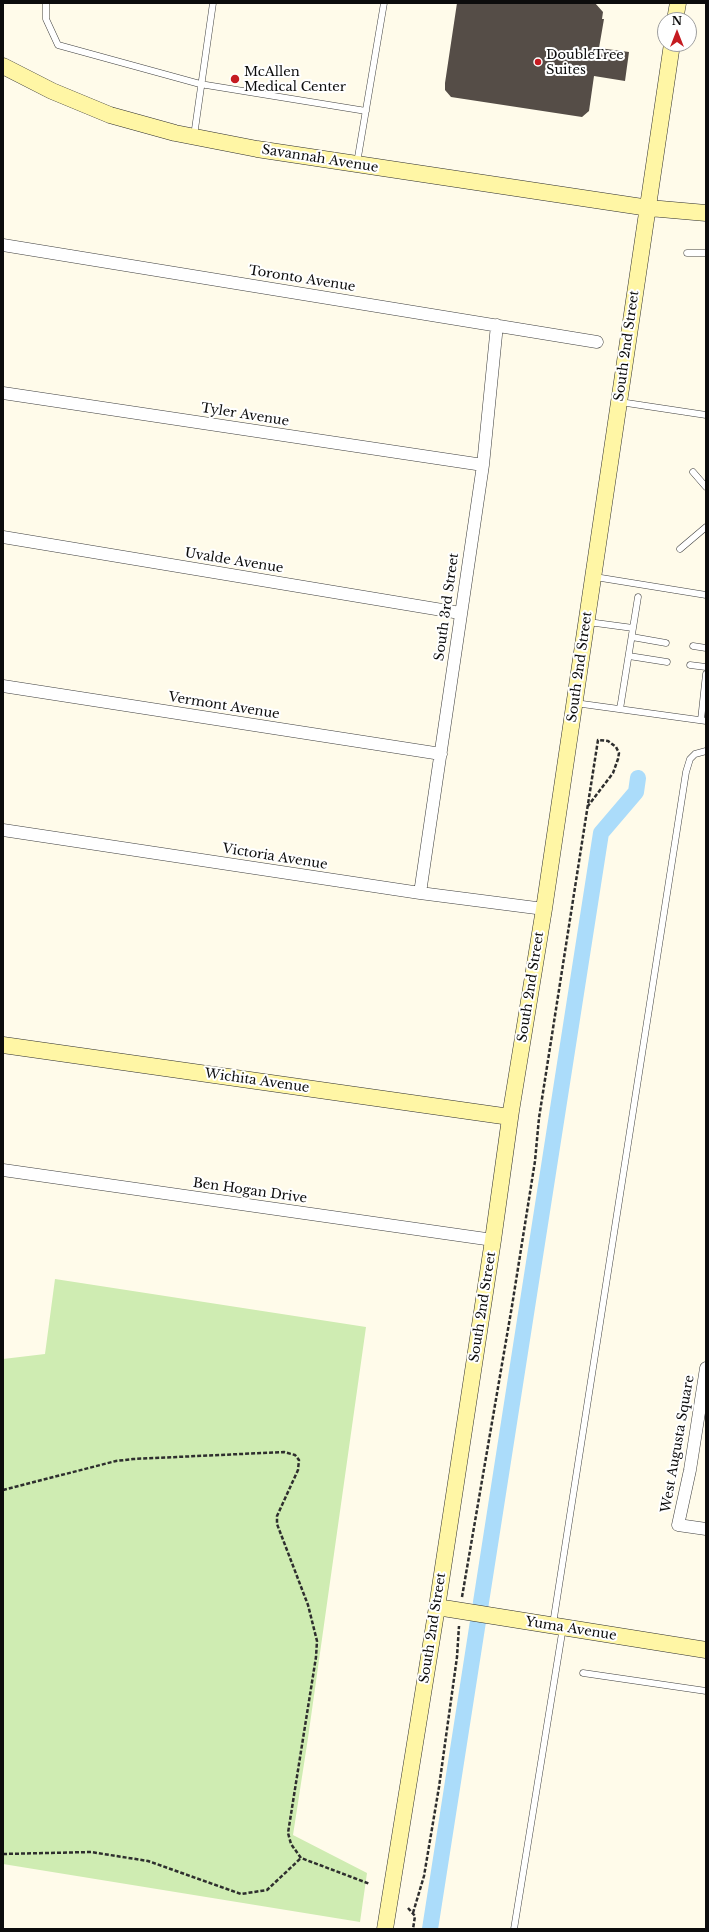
<!DOCTYPE html>
<html>
<head>
<meta charset="utf-8">
<style>
  body { margin:0 }
  #map { position:relative; width:709px; height:1932px; overflow:hidden; background:#fffbea; font-family:"Libre Baskerville",serif }
  canvas { display:block }
  .frame { position:absolute; inset:0; border:4px solid #0c0c0c; pointer-events:none }
  .north { position:absolute; left:657px; top:12px; width:40px; height:40px; box-sizing:border-box; background:#fff; border:1px solid #9e9e9e; border-radius:50%; rotate:0deg; font-size:11px; font-weight:700; line-height:16px; text-align:center; color:#0c0c0c }
  .north::after { content:''; display:block; margin:auto; width:14px; height:18px; background:#c51b21; clip-path:polygon(50% 0,100% 100%,50% 72%,0 100%) }
</style>
</head>
<body>
<div id="map">
<canvas width="709" height="1932"></canvas>
<div class="frame"></div>
<div class="north">N</div>
</div>
<script>
const context = document.querySelector('canvas').getContext('2d');
context.lineJoin = 'round';
function fillPath(path, color) { context.fillStyle = color; context.fill(path, 'evenodd'); }
const poly = rows => new Path2D(rows.map(r => 'M' + r).join(''));
function stroke(path, color, width, dash) { context.strokeStyle = color; context.lineWidth = width; context.lineCap = dash ? 'butt' : 'round'; context.setLineDash(dash || []); context.stroke(path); }
function drawText(font, color, halo, rows, align = 'center') {
  context.font = font + ' "Libre Baskerville",serif'; context.lineWidth = 4; context.setLineDash([]); context.textBaseline = 'middle'; context.strokeStyle = halo; context.fillStyle = color; for (const [text, x, y, turn = 0] of rows) {
    context.save(); context.translate(x, y); context.rotate((+turn || 0) * Math.PI / 180); context.textAlign = isNaN(turn) ? turn : align; if (halo) context.strokeText(text, 0, 0); context.fillText(text, 0, 0); context.restore();
  }
}
const green = poly([
  [55,1279,366,1327,308,1738,293,1835,367,1873,360,1922,3,1864,3,1359,45,1354]
]);
const canal = poly([
  [430,1929,601,833,636,792,638,778]
]);
const building = poly([
  [457,3,595,3,603,12,602,19,604,19,599,48,629,52,625,81,594,76,589,111,582,117,451,97,445,90,445,83]
]);
const path = poly([
  [3,1490,116,1461,133,1459,284,1452,295,1455,299,1460,298,1470,277,1516,277,1524,308,1605,317,1641,316,1657,288,1833,291,1844,301,1858,370,1884],
  [462,1597,512,1306,535,1161,539,1118,598,740,608,741,616,747,619,753,618,759,613,773,588,806],
  [3,1854,91,1852,148,1861,241,1894,267,1890,301,1858],
  [408,1908,415,1916,413,1929],
  [413,1913,424,1876,439,1787,457,1657,459,1626]
]);
const lane = poly([
  [46,3,46,19,58,45,200,84,366,111],
  [194,136,213,3],
  [357,163,384,3],
  [687,253,706,253],
  [620,402,706,415],
  [693,472,706,487],
  [680,549,706,527],
  [595,577,706,595],
  [588,622,633,628,620,709],
  [633,628,638,597],
  [632,637,666,643],
  [693,646,706,648],
  [629,656,667,662],
  [690,665,706,667],
  [575,703,706,721],
  [701,720,706,674],
  [553,1624,686,772,690,759,695,754,706,751],
  [583,1673,706,1691],
  [514,1929,563,1627]
]);
const street = poly([
  [3,245,597,342],
  [3,393,483,465],
  [3,537,460,613],
  [3,686,441,754],
  [3,830,420,893,544,909],
  [420,893,483,465,497,325],
  [3,1170,493,1240],
  [706,1368,690,1470,678,1525,706,1529]
]);
const secondary = poly([
  [675,20,678,3],
  [3,66,52,91,110,115,175,133,257,149,649,208,706,213],
  [3,1045,510,1117],
  [437,1607,706,1650],
  [385,1929,437,1607,493,1240,511,1111,544,909,672,44]
]);
const markers = [
  [538,62,4,"#c51b21"],
  [235,79,5,"#c51b21"]
];
const poiNames = [
  ["DoubleTree",546,55],
  ["Suites",546,70],
  ["McAllen",244,72],
  ["Medical Center",244,87]
];
const streetNames = [
  ["Savannah Avenue",320,159,9],
  ["Toronto Avenue",302,279,9],
  ["South 2nd Street",627,346,-82],
  ["Tyler Avenue",245,415,9],
  ["Uvalde Avenue",234,561,9],
  ["South 3rd Street",447,607,-82],
  ["South 2nd Street",580,667,-82],
  ["Vermont Avenue",224,706,9],
  ["Victoria Avenue",275,857,9],
  ["South 2nd Street",531,987,-81],
  ["Wichita Avenue",257,1081,8],
  ["Ben Hogan Drive",250,1191,8],
  ["South 2nd Street",483,1307,-81],
  ["West Augusta Square",678,1444,-80],
  ["South 2nd Street",433,1628,-81],
  ["Yuma Avenue",571,1629,9]
];
fillPath(green, '#cfecb2');
stroke(canal, '#abdcfa', 16);
fillPath(building, '#554d47');
stroke(lane, '#3f3f3f', 7);
stroke(street, '#3f3f3f', 13);
stroke(secondary, '#2e2e2e', 17);
stroke(path, '#2e2e2e', 2.5, [4, 2]);
stroke(lane, '#fff', 6);
stroke(street, '#fff', 12);
stroke(secondary, '#fff6a5', 16);
for (const [x, y, r, color] of markers) { const dot = new Path2D(); dot.arc(x, y, r, 0, 2 * Math.PI); context.fillStyle = color; context.fill(dot); stroke(dot, '#fff', 1.5); }
drawText('13px', '#0c0c0c', '#fff', poiNames, 'left');
drawText('13px', '#0c0c0c', '#fff', streetNames);
</script>
</body>
</html>
